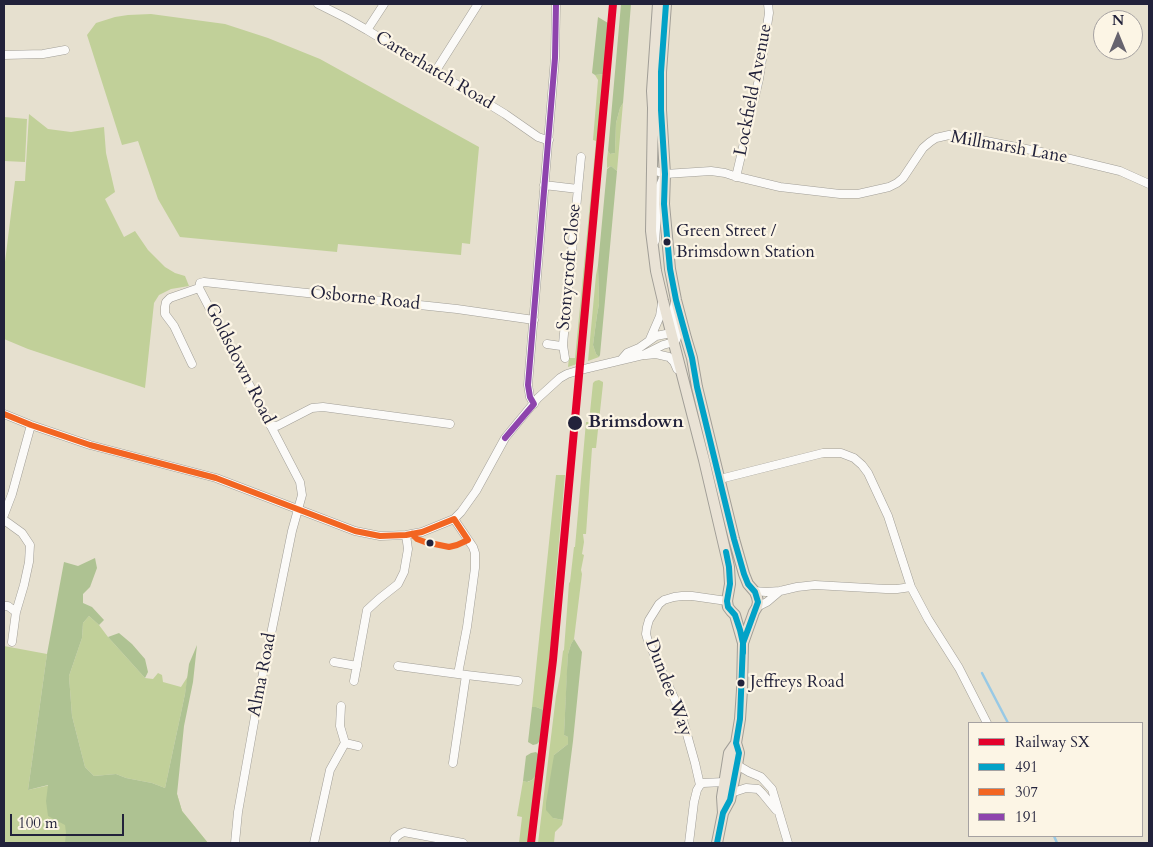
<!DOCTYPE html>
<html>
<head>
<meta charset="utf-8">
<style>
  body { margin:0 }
  #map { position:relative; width:1153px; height:847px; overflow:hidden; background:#e6e0cf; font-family:Cardo,serif }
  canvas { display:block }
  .frame { position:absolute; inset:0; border:5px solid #22223b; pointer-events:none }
  .legend { position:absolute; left:968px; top:722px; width:175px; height:115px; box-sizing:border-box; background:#fcf5e5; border:1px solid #a5a1a1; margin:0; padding:6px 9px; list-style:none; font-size:15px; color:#22223b }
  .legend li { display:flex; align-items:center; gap:10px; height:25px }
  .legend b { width:25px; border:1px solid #a5a1a1 }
  .north { position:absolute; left:1093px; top:10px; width:50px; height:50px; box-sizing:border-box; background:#fcf5e5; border:1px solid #a5a1a1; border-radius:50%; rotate:0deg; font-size:14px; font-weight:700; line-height:20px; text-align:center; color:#22223b }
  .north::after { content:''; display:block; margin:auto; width:18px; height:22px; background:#67646f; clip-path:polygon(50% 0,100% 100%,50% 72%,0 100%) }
  .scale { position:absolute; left:10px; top:814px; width:114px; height:22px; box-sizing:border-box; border:2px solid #22223b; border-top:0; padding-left:6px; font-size:15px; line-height:18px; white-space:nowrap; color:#22223b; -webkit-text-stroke:4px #fcf5e5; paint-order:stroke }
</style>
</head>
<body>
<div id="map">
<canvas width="1153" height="847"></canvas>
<div class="frame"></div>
<ul class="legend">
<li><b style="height:6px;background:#e4002b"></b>Railway SX</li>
<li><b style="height:6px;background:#02a2c7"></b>491</li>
<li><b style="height:6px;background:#f26522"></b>307</li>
<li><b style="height:6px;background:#8e44ad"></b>191</li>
</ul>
<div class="north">N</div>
<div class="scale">100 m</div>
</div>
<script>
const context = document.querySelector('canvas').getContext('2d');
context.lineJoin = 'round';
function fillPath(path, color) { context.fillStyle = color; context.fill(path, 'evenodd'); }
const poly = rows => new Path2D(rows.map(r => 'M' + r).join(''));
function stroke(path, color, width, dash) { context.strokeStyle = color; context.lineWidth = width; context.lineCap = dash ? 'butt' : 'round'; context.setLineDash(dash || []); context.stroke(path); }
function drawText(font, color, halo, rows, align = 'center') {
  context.font = font + ' Cardo,serif'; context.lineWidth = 4.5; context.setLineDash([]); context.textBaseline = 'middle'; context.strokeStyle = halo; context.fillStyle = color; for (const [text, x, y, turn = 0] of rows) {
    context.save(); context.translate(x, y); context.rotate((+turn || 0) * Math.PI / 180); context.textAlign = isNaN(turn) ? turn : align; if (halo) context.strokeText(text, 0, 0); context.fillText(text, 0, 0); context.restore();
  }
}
const green = poly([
  [151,14,225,24,268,38,320,59,479,147,470,244,462,243,461,255,338,244,337,252,180,237,158,199,138,141,122,145,87,35,96,23,115,17,128,15],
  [604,74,577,364,568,367,569,358,575,358,596,141,593,140,598,80,595,75],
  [623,103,617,171,611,166,607,168,607,159,608,151,610,154,615,153,616,123,620,108],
  [29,114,48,129,71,132,104,127,106,153,115,192,105,199,124,237,135,231,148,250,165,267,175,273,185,276,189,286,171,289,159,295,154,303,145,388,28,349,4,339,4,270,15,181,25,181],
  [4,117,27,119,25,162,4,161],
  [598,265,599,304,597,315,593,345,596,354,599,357,588,361,596,275],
  [599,380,603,382,603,384,596,448,592,448,586,534,583,534,584,542,582,554,584,555,581,570,582,574,574,639,571,644,568,654,564,735,568,737,568,744,554,755,553,818,563,820,562,825,555,832,554,843,538,843,556,696,560,676,563,651,564,650,569,583,570,582,574,547,575,547,586,422,589,422,593,383,595,381],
  [556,475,565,475,554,597,553,623,544,710,536,707,532,707],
  [89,616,99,625,108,637,145,678,153,679,158,673,162,675,163,682,181,687,188,676,185,694,165,788,152,783,126,778,116,774,94,776,85,767,72,716,69,676,82,638,83,623],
  [4,646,47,654,28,790,59,783,177,794,182,811,208,843,4,843],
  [537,774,528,843,519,843,522,817,517,816,523,781,528,782,532,780]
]);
const forest = poly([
  [621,4,631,4,623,103,620,108,616,123,615,153,610,154,608,151],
  [598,17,608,23,604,74,595,75,592,73],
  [611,166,617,171,600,355,599,357,596,354,593,345,597,315,599,304,598,265,607,169],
  [95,558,97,568,90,587,83,594,83,603,92,607,104,620,99,625,89,616,83,623,82,638,69,676,72,716,85,767,94,776,116,774,126,778,152,783,165,788,185,694,189,664,197,645,193,682,184,726,177,794,182,811,208,843,65,843,66,833,65,825,48,816,46,801,48,785,28,790,47,654,64,562,78,566],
  [119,633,132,644,145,659,148,672,145,678,108,637],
  [574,639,582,652,573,741,563,820,553,818,546,810,546,803,554,755,568,744,568,737,564,735,567,670,568,654,571,644],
  [532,707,536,707,544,710,541,740,537,744,533,745,528,742],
  [536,752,539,755,537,774,532,780,527,782,523,781,526,756,531,753]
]);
const stream = poly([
  [982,673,1008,723],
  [1054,836,1057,843]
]);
const minor = poly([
  [318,4,346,18,367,30,505,114,538,137,544,139,549,140],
  [367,30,384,4],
  [4,55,43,54,65,50],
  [435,72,478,4],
  [653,170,665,174,711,171,725,173,734,176,780,187,840,194,858,194,889,187,897,183,903,178,923,148,930,142,936,138,949,135,971,138,1041,152,1120,171,1149,184],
  [736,177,759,79,769,13,768,4],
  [544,185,578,189],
  [655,241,659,188,664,176],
  [199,288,300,482,302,495,292,531,261,683,238,812,235,843],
  [199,288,200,283,204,282,457,309,534,320],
  [650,339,660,316,662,303],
  [547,344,561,346,563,344,581,157],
  [563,345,565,358],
  [646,355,656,354,669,357,674,362,677,369],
  [621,360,627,353,639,348,656,336,671,333,675,333],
  [192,364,174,326,165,314,165,307,166,302,170,298,199,288],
  [534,404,530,397,528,385,555,58,556,4],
  [4,414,31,425,90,445,216,478,355,531,380,536,406,535,422,532,454,519,461,512,476,491,505,438,538,398,560,378,567,374,580,370,643,355,663,345,674,342,676,340,678,334,673,311,675,302],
  [270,425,277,426,312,408,323,407,450,424],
  [720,479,823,453,841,453,854,458,862,465,868,473,888,516,911,587,928,619,959,668,987,723],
  [4,515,12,494,31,425],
  [454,519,473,547,475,553,475,568,467,627,458,674],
  [4,520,22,533,30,545,29,562,24,585,16,612,12,642],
  [754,591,766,592,780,591,797,587,815,585,886,589,897,589,911,587],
  [4,606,8,606,16,612],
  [757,607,767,602,780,591],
  [334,662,357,666],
  [398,666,458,674,518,681],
  [354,681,367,610,379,599,398,584,404,572,408,549,406,535],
  [345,743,358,746],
  [453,763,466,675],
  [737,765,749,772,761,777,772,789,788,843],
  [700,785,695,763,681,713,648,641,646,634,647,627,649,620,659,604,664,600,674,597,682,596,692,596,727,601],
  [731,793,746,788,758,789,762,793,776,810],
  [314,843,330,770,345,743,340,726,341,706],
  [394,843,395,838,400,834,404,832,463,843],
  [689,843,694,802,697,790,700,785,703,783,724,782]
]);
const major = poly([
  [658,4,652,91,653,108,651,231,656,271,663,301,704,460,729,567,730,584,727,601,728,607,731,611,735,615,743,643,742,690,740,719,736,743,729,753,722,797,723,813],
  [666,4,661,72,661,110,665,174,664,204,670,269,676,300,686,338,692,358,697,387,734,539,744,574,748,584,755,592,757,597,758,602,757,607,754,612,743,643],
  [717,843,723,813,730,800,737,765,739,753,736,743]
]);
const bus1 = poly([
  [666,4,661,72,661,110,665,174,664,204,670,269,676,300,692,358,697,387,734,539,744,574,748,584,755,592,758,602,743,643,740,719,736,743,739,753,730,800,723,813,717,843],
  [726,552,729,567,730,584,727,601,728,607,735,615,740,630,743,643,743,653]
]);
const bus2 = poly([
  [4,414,31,425,90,445,216,478,355,531,380,536,406,535,422,532,454,519,468,540,457,545,449,547,425,542,417,539,412,534]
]);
const bus3 = poly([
  [505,438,534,404,530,397,528,385,555,58,556,4]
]);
const rail1 = poly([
  [531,843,553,660,613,4]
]);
const markers = [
  [667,242,4.5,"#22223b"],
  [575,423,8,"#22223b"],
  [430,543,4.5,"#22223b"],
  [741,683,4.5,"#22223b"]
];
const busNames = [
  ["Green Street /",676,232],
  ["Brimsdown Station",676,253],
  ["Jeffreys Road",750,683]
];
const streetNames = [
  ["Carterhatch Road",434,71,31],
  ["Lockfield Avenue",754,90,-79],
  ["Millmarsh Lane",1009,148,10],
  ["Stonycroft Close",570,267,-85],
  ["Osborne Road",365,299,6],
  ["Goldsdown Road",239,364,63],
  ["Alma Road",263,675,-79],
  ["Dundee Way",668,688,69]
];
const stopNames = [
  ["Brimsdown",588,423]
];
fillPath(green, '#c1d099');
fillPath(forest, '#aec292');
stroke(stream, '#98c9e5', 2.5);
stroke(minor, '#a19e97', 9);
stroke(major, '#a19e97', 12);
stroke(minor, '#fbfaf8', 8);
stroke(major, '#e9e2d5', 10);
stroke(bus1, '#02a2c7', 6);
stroke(bus2, '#f26522', 6);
stroke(bus3, '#8e44ad', 6);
stroke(rail1, '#e4002b', 8);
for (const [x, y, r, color] of markers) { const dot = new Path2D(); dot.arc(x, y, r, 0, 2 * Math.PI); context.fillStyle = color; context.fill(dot); stroke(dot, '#fcf5e5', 2); }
drawText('17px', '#22223b', '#fcf5e5', busNames, 'left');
drawText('18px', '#22223b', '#fcf5e5', streetNames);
drawText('bold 18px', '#22223b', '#fcf5e5', stopNames, 'left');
</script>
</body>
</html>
